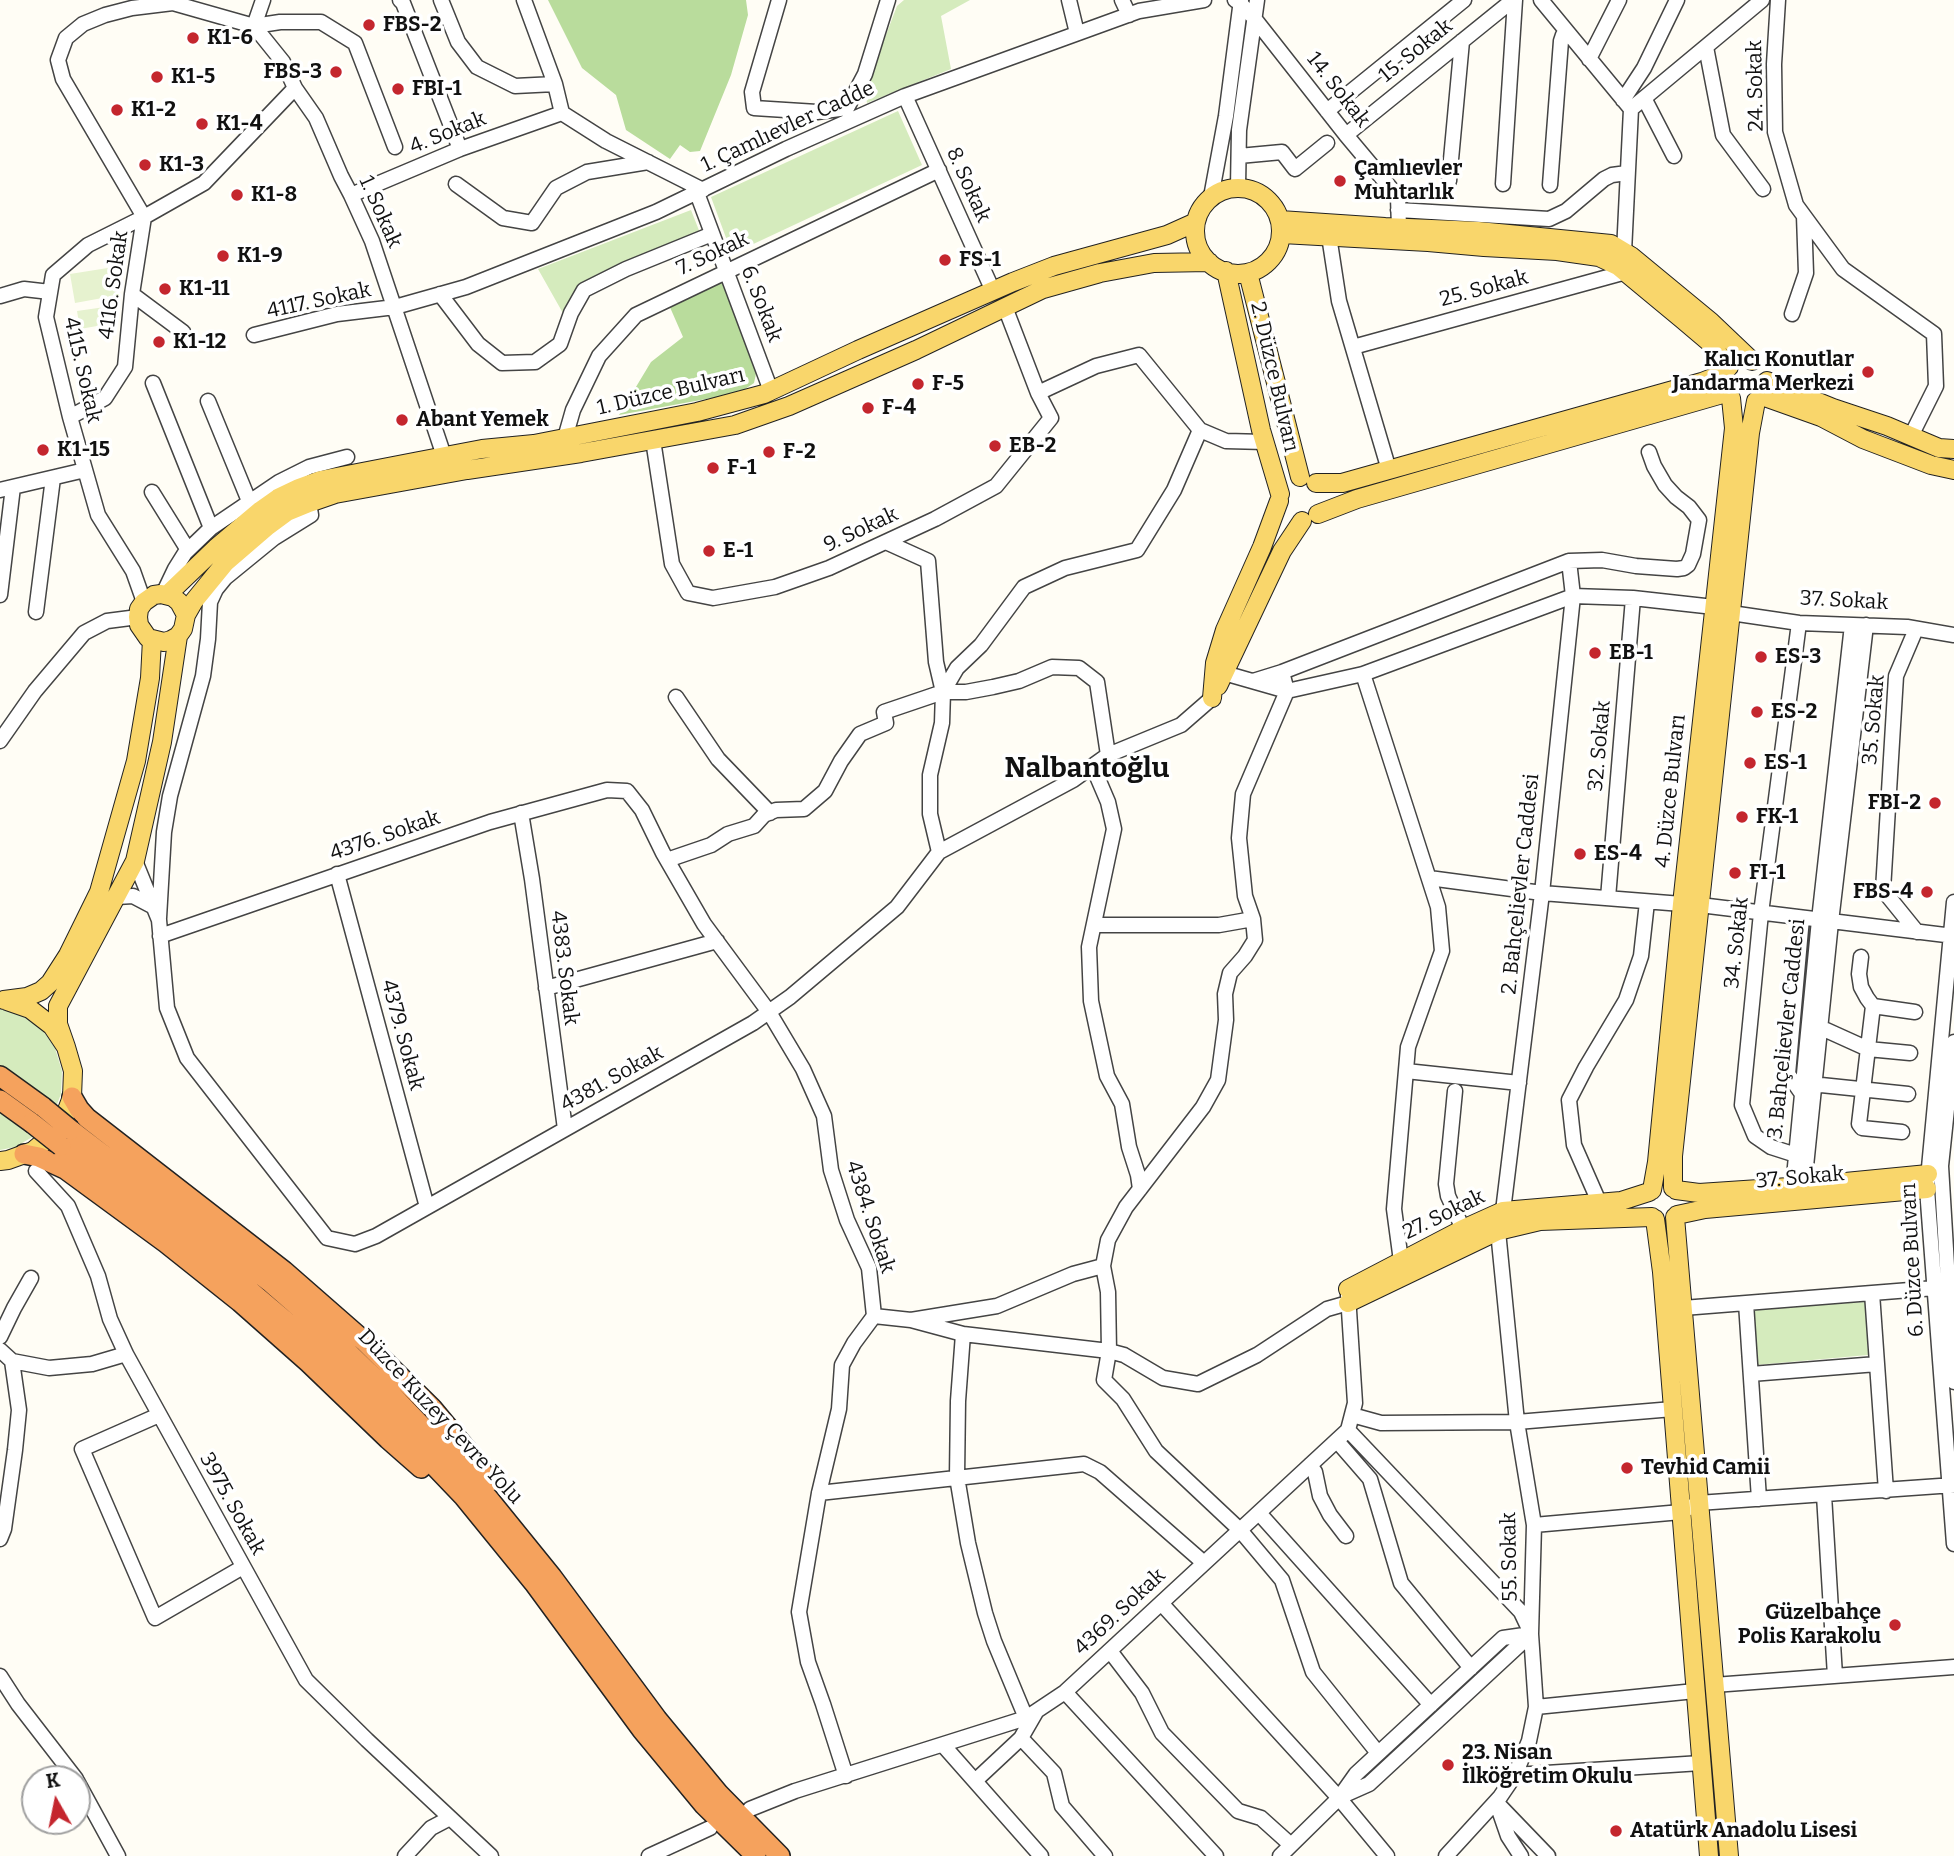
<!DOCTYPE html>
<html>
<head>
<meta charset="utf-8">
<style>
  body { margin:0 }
  #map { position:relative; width:1954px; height:1856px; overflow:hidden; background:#fffdf5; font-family:Bitter,serif }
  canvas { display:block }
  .north { position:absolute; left:21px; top:1765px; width:70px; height:70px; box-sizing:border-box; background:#fff; border:2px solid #a0a0a0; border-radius:50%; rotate:351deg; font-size:19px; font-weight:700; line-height:28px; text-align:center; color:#111 }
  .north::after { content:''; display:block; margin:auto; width:24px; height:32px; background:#c4262e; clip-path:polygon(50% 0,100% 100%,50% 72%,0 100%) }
</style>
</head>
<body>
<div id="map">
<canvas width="1954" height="1856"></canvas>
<div class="north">K</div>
</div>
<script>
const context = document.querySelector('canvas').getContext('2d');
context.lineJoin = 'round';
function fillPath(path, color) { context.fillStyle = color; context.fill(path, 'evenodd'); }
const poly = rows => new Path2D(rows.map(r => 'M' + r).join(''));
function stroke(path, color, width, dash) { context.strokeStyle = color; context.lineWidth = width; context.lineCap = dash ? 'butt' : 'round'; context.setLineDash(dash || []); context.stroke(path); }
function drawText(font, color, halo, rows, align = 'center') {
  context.font = font + ' Bitter,serif'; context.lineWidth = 7; context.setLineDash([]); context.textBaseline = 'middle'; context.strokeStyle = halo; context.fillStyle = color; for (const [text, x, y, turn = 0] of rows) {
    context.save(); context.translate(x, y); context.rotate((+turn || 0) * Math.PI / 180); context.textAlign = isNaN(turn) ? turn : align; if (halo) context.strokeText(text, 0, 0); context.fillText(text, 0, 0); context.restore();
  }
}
const green = poly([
  [904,0,970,0,941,16,951,69,867,103,865,90,897,6],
  [898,111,922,165,732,254,711,197],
  [691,210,700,233,580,285,564,315,538,269],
  [0,1009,21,1015,41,1028,55,1048,62,1071,61,1094,52,1117,36,1135,15,1147,0,1150],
  [1865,1302,1868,1355,1756,1365,1752,1309]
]);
const forest = poly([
  [548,0,746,0,748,15,731,75,700,151,690,152,680,145,670,159,626,130,616,95,582,68],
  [722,283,757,369,754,383,739,393,619,415,651,362,683,337,669,305]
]);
const pitch = poly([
  [114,267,119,295,75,303,70,274],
  [112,306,114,323,80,329,77,311]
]);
const minor = poly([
  [263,0,254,26,283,62,295,88,316,118,341,176,351,195,372,241,444,456],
  [400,0,403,3,460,149],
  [441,0,458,42,477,67,515,86,555,84],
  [524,0,555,84,562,113,606,141,703,190],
  [779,0,752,92,754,108,817,112,847,108,865,74,888,0],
  [1069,0,1077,33],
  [1122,0,1129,15],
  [1235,0,1240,3,1254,18,1346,135,1398,197,1399,228],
  [1541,0,1631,109],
  [1778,0,1774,64,1775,132,1796,205,1843,269,1934,334,1936,386,1911,436],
  [1706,47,1723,135,1763,189],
  [1589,59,1619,0],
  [905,96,993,291],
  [1644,98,1674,156],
  [1623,100,1644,68,1677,0],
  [1327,111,1464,0],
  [1346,135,1513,0],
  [1239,156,1282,152,1295,169,1327,143],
  [1449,181,1462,41],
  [456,184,503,218,532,223,556,188,587,172,648,162],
  [1503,184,1515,0],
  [1550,185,1561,41,1563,35,1567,32],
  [1238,187,1239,130,1257,0],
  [697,193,771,391],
  [351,195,460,149,562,113],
  [1211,197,1226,116,1241,0],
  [1398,210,1549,219,1566,211,1604,179,1612,175,1627,173],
  [1329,236,1339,301,1389,470],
  [1624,252,1631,109,1762,0],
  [132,294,183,332],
  [440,294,478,344,502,363,535,362,560,344,571,313,584,290,626,269,712,234],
  [0,296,24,289,50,292],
  [1792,314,1806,273,1804,216],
  [254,335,337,314,395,307,466,287,656,212,786,149,905,96,1139,11,1204,0],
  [1353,347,1626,272],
  [153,383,211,528],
  [1038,393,1096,366,1139,355,1200,430,1226,441,1265,442],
  [208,401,249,501],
  [70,417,105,398,125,367,132,294,144,217,63,79,58,60,66,38,83,24,105,15,132,8,173,3,254,26,280,22,321,22,355,43,395,147],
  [565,438,573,410,599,356,636,315,939,170],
  [653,440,672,564,688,593,713,598,775,587,829,568,935,519,996,486,1051,418,1038,393,1005,307],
  [0,490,85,470],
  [152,492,188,550],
  [886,542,928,561,936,662,943,692,942,723,930,775,930,814,939,852],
  [161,594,165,590,175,569,185,553,211,528,279,482,309,467,347,457],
  [0,595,13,487],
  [144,602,133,571,98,515,70,417,46,317,53,275,88,245,144,217,204,183,295,88],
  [36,612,53,478],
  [1731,613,1799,623,1907,627,1954,635],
  [1916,629,1896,676,1883,890,1917,932],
  [1219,667,1224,673,1287,691,1363,674,1573,596,1633,598,1714,607],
  [1282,672,1287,691,1243,794,1239,838,1245,896,1253,919,1255,940,1245,956,1230,973,1225,994,1226,1020,1218,1080,1203,1107,1126,1207,1108,1240,1103,1266,1108,1292,1109,1351,1104,1380,1123,1399,1156,1451,1240,1530,1282,1580,1313,1672,1378,1753],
  [1363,674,1438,907,1442,951,1408,1047,1394,1209,1401,1261],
  [1253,681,1282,672,1569,561,1602,560,1636,566,1677,569,1684,568,1688,565,1693,554,1699,520,1689,507,1676,497,1665,485,1654,466,1649,452],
  [943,692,957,668,981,645,1024,587,1065,568,1137,550,1174,490,1200,430],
  [676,697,718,759,770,813],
  [0,741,35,691,84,633,107,621,138,617],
  [1093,767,1108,802,1114,829,1089,947,1091,1001,1107,1076,1122,1104,1129,1147,1138,1175,1140,1189],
  [521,813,532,879,565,1129],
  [667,860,711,845,728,834,754,826,764,815,776,810,804,809,825,791,841,761,860,734,886,723,884,712,943,692,966,692,993,687,1019,681,1052,667,1079,668,1097,682,1108,755],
  [135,861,159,920,167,1008,187,1058,327,1238,355,1244,376,1236,753,1023,790,997,897,907,939,852,1073,780,1108,755,1181,725,1212,698],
  [337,874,427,1207],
  [1429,878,1542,893,1682,904],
  [117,897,133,896,152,906],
  [1608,898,1633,598],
  [1954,902,1927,1189,1954,1544],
  [1700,905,1954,936],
  [159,918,164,832,170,796,203,676,208,639,210,602,216,589,225,578,274,538,311,515,309,503],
  [1094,925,1219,925,1253,919],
  [160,936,490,822,607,790,627,791,642,810,663,853,704,924,769,1012,803,1069,824,1116,831,1170,847,1220,869,1268,874,1316,854,1343,842,1365,839,1409,819,1493,799,1612,808,1662,823,1704,846,1776],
  [1861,957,1859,974,1861,987,1867,998,1873,1006,1859,1124,1862,1128,1902,1132],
  [546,988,717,941],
  [1873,1006,1915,1012],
  [1814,1028,1826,1030,1868,1049,1910,1053],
  [1954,1042,1941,1166,1954,1382],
  [1406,1071,1519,1083],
  [1821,1085,1908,1094],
  [1455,1091,1446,1184,1448,1196,1463,1229],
  [1802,1094,1788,1074,1802,918],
  [1796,1155,1771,1147,1755,1136,1742,1105,1761,913,1799,623],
  [36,1171,68,1206,98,1276,110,1319,126,1354,306,1680,367,1740,491,1856],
  [1804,1186,1831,922,1866,625],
  [1793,1187,1819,920,1852,625],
  [1599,1202,1574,1145,1569,1100,1586,1067,1626,1000,1641,956,1647,902],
  [1503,1211,1542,893,1573,596,1569,561],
  [1872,1293,1886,1491],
  [1746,1303,1759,1499],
  [1683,1308,1935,1288],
  [874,1316,911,1320,997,1306,1073,1274,1103,1266],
  [911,1320,963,1334,1109,1351,1124,1355,1163,1378,1198,1384,1257,1355,1327,1309,1348,1303],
  [963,1334,958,1401,957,1477,968,1543,985,1613,994,1641,1026,1718],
  [0,1337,14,1308,31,1278],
  [0,1350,12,1361],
  [1751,1374,1877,1364],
  [159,1415,82,1449,155,1618,243,1567],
  [1352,1415,1381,1423,1517,1422,1673,1409],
  [1348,1430,1521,1612,1530,1631],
  [1337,1441,1370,1479,1401,1583,1471,1668],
  [1310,1465,1315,1472,1320,1496,1330,1515,1346,1536],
  [819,1493,1084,1464,1100,1472,1204,1563],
  [1824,1495,1835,1676],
  [1259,1513,1431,1705],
  [1534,1525,1681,1512,1698,1503,1954,1485],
  [0,1539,4,1529,15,1450,19,1410,12,1361,49,1368,92,1364,126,1354],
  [1161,1603,1339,1798,1387,1856],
  [1110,1651,1142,1693,1162,1733,1238,1811,1261,1818,1291,1845],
  [0,1676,18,1704,76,1779],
  [1714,1685,1954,1667],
  [1065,1692,1216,1856],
  [1536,1707,1695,1691],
  [1021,1738,1054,1773,1062,1806,1105,1856],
  [943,1745,1041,1856],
  [1515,1775,1701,1763],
  [77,1781,118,1856],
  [975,1781,1021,1738,1036,1712],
  [1342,1796,1369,1784,1530,1635],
  [1496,1802,1548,1856],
  [750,1809,795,1791,1026,1718,1065,1692,1348,1430,1355,1403,1348,1295],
  [1499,1810,1508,1836,1521,1856],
  [405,1856,431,1828,450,1818],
  [649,1856,710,1828],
  [1280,1856,1339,1798,1356,1774,1503,1638,1531,1634],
  [1446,1856,1500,1797,1515,1775,1529,1741,1536,1707,1531,1634,1534,1525,1517,1422,1498,1231]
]);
const major = poly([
  '1195 231a43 43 0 1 1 86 0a43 43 0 1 1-86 0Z',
  [1280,220,1385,227,1478,231,1611,244,1631,256,1711,322,1752,361],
  [1282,234,1428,242,1484,247,1557,251,1599,257,1618,266,1682,319,1709,342,1729,367],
  [1226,271,1261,430,1280,494],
  [1248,273,1300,477],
  [1767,381,1833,408,1887,426,1939,448,1954,449],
  [1762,396,1821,417,1863,439,1931,465,1954,470],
  [1316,483,1342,483,1702,382,1725,373],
  [1318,514,1357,499,1726,393],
  [167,595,216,548,261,510,278,498,299,488,321,480,419,461,482,449,534,444,697,412,764,394,858,350,1013,282,1054,266,1167,235,1196,222],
  [186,615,179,602,173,597,161,594,154,595,144,602,139,609,138,617,139,625,148,638,164,642,171,640,178,636,183,629,186,615,194,601,225,563,268,526,287,512,309,503,335,494,467,470,581,453,735,425,789,406,916,350,1043,289,1100,273,1154,263,1209,262],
  [1218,686,1282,551,1302,521],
  [1212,698,1215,663,1225,630,1262,547,1279,501],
  [4,1000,27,997,41,991,50,983,68,955,99,892,136,761,150,678,152,639],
  [66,1047,58,1024,58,1006,135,861,162,742,178,636],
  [0,1161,8,1160,33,1151,51,1136,64,1118,72,1097,73,1071,66,1047,52,1026,30,1009,7,1001],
  [1673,1188,1673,1156,1750,433,1756,401],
  [1652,1190,1657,1162,1682,904,1734,428,1731,398],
  [1676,1190,1699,1193,1804,1186,1928,1174],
  [1677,1215,1705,1209,1927,1189],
  [1675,1217,1729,1856],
  [1655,1219,1662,1272,1709,1856],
  [1348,1289,1463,1229,1503,1211,1621,1201,1649,1192],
  [1348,1303,1498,1231,1540,1221,1652,1217]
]);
const highway = poly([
  [0,1076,43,1107],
  [72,1097,79,1109,87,1118,284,1271,364,1341,432,1408,467,1450,489,1482],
  [0,1100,32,1123],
  [71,1130,271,1283,324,1329,389,1392,471,1477,552,1577,657,1719,719,1794,780,1856],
  [61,1146,190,1240,314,1345,377,1406,464,1497,534,1583,642,1730,704,1805,756,1856],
  [24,1154,39,1157,65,1169,166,1243,240,1302,309,1363,388,1439,421,1468]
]);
const highwayBridge = poly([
  [43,1107,71,1130],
  [32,1123,61,1146]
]);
const markers = [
  [369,25,7,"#c4262e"],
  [193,38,7,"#c4262e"],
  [336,72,7,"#c4262e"],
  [157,77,7,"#c4262e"],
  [398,89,7,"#c4262e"],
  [117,110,7,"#c4262e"],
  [202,124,7,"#c4262e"],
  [145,165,7,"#c4262e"],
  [1340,181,7,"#c4262e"],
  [237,195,7,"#c4262e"],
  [223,256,7,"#c4262e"],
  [945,260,7,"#c4262e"],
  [165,289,7,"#c4262e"],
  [159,342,7,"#c4262e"],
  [1868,372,7,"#c4262e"],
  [918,384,7,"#c4262e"],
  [868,408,7,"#c4262e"],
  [402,420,7,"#c4262e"],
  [995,446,7,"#c4262e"],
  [43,450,7,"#c4262e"],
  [769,452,7,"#c4262e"],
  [713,468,7,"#c4262e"],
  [709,551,7,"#c4262e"],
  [1595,653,7,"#c4262e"],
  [1761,657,7,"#c4262e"],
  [1757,712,7,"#c4262e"],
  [1750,763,7,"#c4262e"],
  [1935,803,7,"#c4262e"],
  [1742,817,7,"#c4262e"],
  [1580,854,7,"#c4262e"],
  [1735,873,7,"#c4262e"],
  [1927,892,7,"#c4262e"],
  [1627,1468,7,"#c4262e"],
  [1895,1625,7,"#c4262e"],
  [1448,1765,7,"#c4262e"],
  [1616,1831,7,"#c4262e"]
];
const poiNames = [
  ["FBS-2",383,25],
  ["K1-6",207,38],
  ["FBS-3",322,72,"right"],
  ["K1-5",171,77],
  ["FBI-1",412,89],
  ["K1-2",131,110],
  ["K1-4",216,124],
  ["K1-3",159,165],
  ["Çamlıevler",1354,169],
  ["Muhtarlık",1354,193],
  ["K1-8",251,195],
  ["K1-9",237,256],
  ["FS-1",959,260],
  ["K1-11",179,289],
  ["K1-12",173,342],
  ["Kalıcı Konutlar",1854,360,"right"],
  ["Jandarma Merkezi",1854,384,"right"],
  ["F-5",932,384],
  ["F-4",882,408],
  ["Abant Yemek",416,420],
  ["EB-2",1009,446],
  ["K1-15",57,450],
  ["F-2",783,452],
  ["F-1",727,468],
  ["E-1",723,551],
  ["EB-1",1609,653],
  ["ES-3",1775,657],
  ["ES-2",1771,712],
  ["ES-1",1764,763],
  ["FBI-2",1921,803,"right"],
  ["FK-1",1756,817],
  ["ES-4",1594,854],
  ["FI-1",1749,873],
  ["FBS-4",1913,892,"right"],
  ["Tevhid Camii",1641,1468],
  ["Güzelbahçe",1881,1613,"right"],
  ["Polis Karakolu",1881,1637,"right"],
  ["23. Nisan",1462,1753],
  ["İlköğretim Okulu",1462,1777],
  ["Atatürk Anadolu Lisesi",1630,1831]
];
const streetNames = [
  ["15. Sokak",1416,51,-39],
  ["24. Sokak",1756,86,-91],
  ["14. Sokak",1338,90,52],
  ["1. Çamlıevler Cadde",788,127,-25],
  ["4. Sokak",448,133,-22],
  ["8. Sokak",968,185,66],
  ["1. Sokak",380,212,66],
  ["7. Sokak",713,254,-25],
  ["4116. Sokak",114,285,-82],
  ["25. Sokak",1484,289,-15],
  ["4117. Sokak",319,301,-12],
  ["6. Sokak",761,304,69],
  ["4115. Sokak",82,370,77],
  ["2. Düzce Bulvarı",1274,377,77],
  ["1. Düzce Bulvarı",671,392,-13],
  ["9. Sokak",861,530,-25],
  ["37. Sokak",1844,601,3],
  ["35. Sokak",1874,720,-85],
  ["32. Sokak",1600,746,-85],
  ["4. Düzce Bulvarı",1671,791,-84],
  ["4376. Sokak",385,836,-19],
  ["2. Bahçelievler Caddesi",1521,884,-84],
  ["34. Sokak",1737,943,-84],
  ["4383. Sokak",564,968,83],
  ["3. Bahçelievler Caddesi",1787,1029,-84],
  ["4379. Sokak",402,1035,75],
  ["4381. Sokak",612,1079,-29],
  ["37. Sokak",1800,1178,-5],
  ["27. Sokak",1444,1215,-26],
  ["4384. Sokak",870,1217,72],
  ["6. Düzce Bulvarı",1913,1260,-93],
  ["Düzce Kuzey Çevre Yolu",440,1417,47],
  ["3975. Sokak",232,1504,61],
  ["55. Sokak",1510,1557,-91],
  ["4369. Sokak",1120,1612,-43]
];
const districtNames = [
  ["Nalbantoğlu",1087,769]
];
fillPath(green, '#d5ebbd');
fillPath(forest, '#b9dc9c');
fillPath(pitch, '#e6f2cf');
stroke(minor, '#444', 17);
stroke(major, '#222', 20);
stroke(highway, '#222', 22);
stroke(minor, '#fff', 14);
stroke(major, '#f9d66b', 18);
stroke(highway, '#f5a25d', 19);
stroke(highwayBridge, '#222', 22, []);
stroke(highwayBridge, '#f5a25d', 19);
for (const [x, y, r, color] of markers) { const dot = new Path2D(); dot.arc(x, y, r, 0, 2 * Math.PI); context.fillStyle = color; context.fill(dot); stroke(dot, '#fff', 2.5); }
drawText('bold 21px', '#111', '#fff', poiNames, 'left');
drawText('21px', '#111', '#fff', streetNames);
drawText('bold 28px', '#111', '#fff', districtNames);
</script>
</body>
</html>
